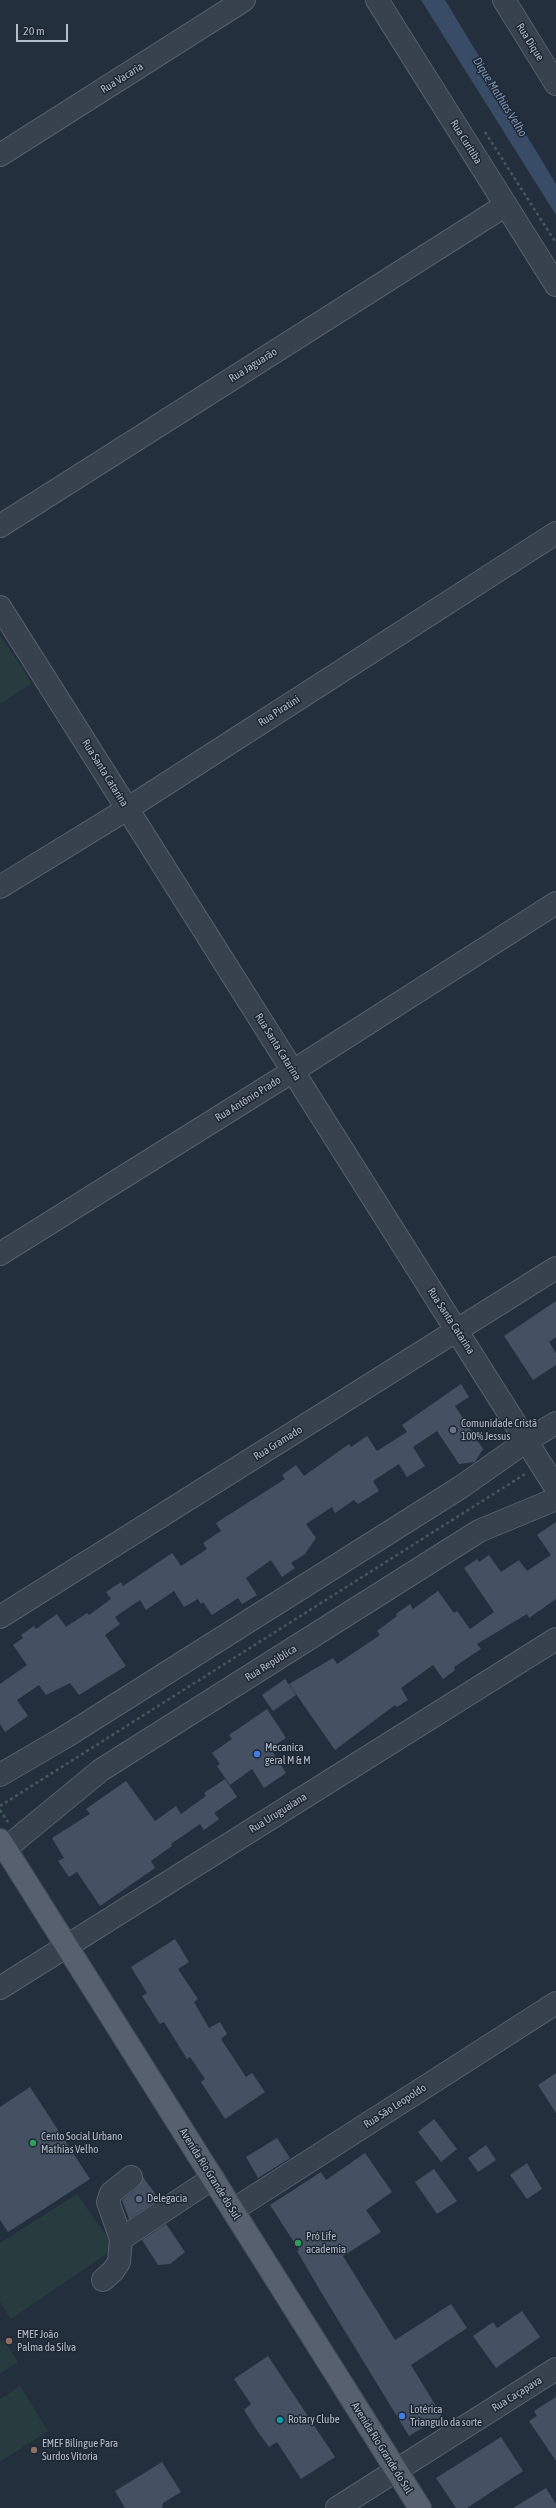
<!DOCTYPE html>
<html>
<head>
<meta charset="utf-8">
<style>
  body { margin:0 }
  #map { position:relative; width:556px; height:2508px; overflow:hidden; background:#242f3e; font-family:"Asap Condensed",sans-serif }
  canvas { display:block }
  .scale { position:absolute; left:16px; top:24px; width:52px; height:18px; box-sizing:border-box; border:2px solid #b4bcc9; border-top:0; padding-left:5px; font-size:12px; line-height:14px; white-space:nowrap; color:#b4bcc9; -webkit-text-stroke:3px #1d2633; paint-order:stroke }
</style>
</head>
<body>
<div id="map">
<canvas width="556" height="2508"></canvas>
<div class="scale">20 m</div>
</div>
<script>
const context = document.querySelector('canvas').getContext('2d');
context.lineJoin = 'round';
function fillPath(path, color) { context.fillStyle = color; context.fill(path, 'evenodd'); }
const poly = rows => new Path2D(rows.map(r => 'M' + r).join(''));
function stroke(path, color, width, dash) { context.strokeStyle = color; context.lineWidth = width; context.lineCap = dash ? 'butt' : 'round'; context.setLineDash(dash || []); context.stroke(path); }
function drawText(font, color, halo, rows, align = 'center') {
  context.font = font + ' "Asap Condensed",sans-serif'; context.lineWidth = 3; context.setLineDash([]); context.textBaseline = 'middle'; context.strokeStyle = halo; context.fillStyle = color; for (const [text, x, y, turn = 0] of rows) {
    context.save(); context.translate(x, y); context.rotate((+turn || 0) * Math.PI / 180); context.textAlign = isNaN(turn) ? turn : align; if (halo) context.strokeText(text, 0, 0); context.fillText(text, 0, 0); context.restore();
  }
}
const green = poly([
  [0,635,32,683,0,704],
  [77,2194,115,2248,11,2319,0,2302,0,2243],
  [4,2340,18,2362,0,2374,0,2343],
  [20,2386,48,2431,0,2462,0,2399]
]);
const water = poly([
  [421,0,445,0,556,184,556,215]
]);
const building = poly([
  [556,1301,556,1337,549,1342,556,1353,556,1365,533,1380,504,1336],
  [461,1384,469,1397,455,1406,483,1449,475,1462,459,1464,437,1431,413,1447,425,1466,407,1477,399,1464,373,1481,379,1491,358,1504,354,1500,335,1513,332,1507,306,1524,316,1538,305,1554,291,1563,295,1568,282,1577,271,1560,246,1578,257,1595,242,1604,238,1598,212,1615,203,1602,201,1604,198,1599,184,1607,174,1591,146,1610,140,1600,115,1617,120,1624,105,1635,126,1666,79,1695,70,1683,46,1695,39,1685,17,1700,28,1716,5,1732,0,1724,0,1684,27,1665,13,1645,23,1638,21,1635,34,1626,36,1629,57,1614,66,1627,87,1613,89,1615,111,1599,106,1592,121,1582,123,1586,172,1553,181,1566,207,1549,203,1543,221,1531,216,1523,285,1479,282,1475,296,1465,304,1476,349,1444,351,1447,367,1436,377,1451,407,1432,402,1425],
  [556,1522,556,1599,529,1618,527,1614,477,1644,481,1649,454,1667,455,1670,443,1679,433,1665,401,1688,408,1700,397,1707,395,1705,335,1750,289,1684,333,1658,337,1664,380,1635,377,1631,397,1616,396,1614,410,1604,413,1609,438,1591,454,1613,457,1611,470,1629,494,1612,464,1568,477,1559,479,1562,489,1555,501,1572,519,1560,527,1571,551,1555,537,1535],
  [285,1679,296,1695,273,1711,262,1695],
  [267,1709,286,1738,270,1748,286,1773,264,1788,252,1769,230,1785,217,1766,220,1764,212,1753,232,1739,229,1735],
  [225,1779,237,1797,214,1813,219,1819,204,1830,200,1824,171,1844,172,1846,151,1861,155,1868,100,1906,77,1872,69,1877,58,1861,64,1858,52,1838,90,1814,86,1809,126,1781,155,1821,176,1806,181,1814,206,1796,204,1793],
  [175,1939,189,1962,178,1969,198,1999,194,2002,209,2028,220,2022,227,2034,221,2039,246,2077,252,2073,265,2092,225,2119,201,2082,205,2079,190,2057,187,2059,164,2022,160,2024,142,1996,147,1993,131,1967],
  [556,2073,556,2113,538,2085],
  [30,2087,90,2179,8,2232,0,2220,0,2107],
  [434,2119,457,2149,441,2162,418,2132],
  [277,2138,290,2158,258,2178,246,2157],
  [486,2145,496,2160,478,2172,468,2158],
  [365,2153,392,2192,366,2210,381,2232,343,2256,395,2340,451,2304,467,2328,411,2365,442,2416,409,2436,321,2292,297,2251,299,2250,270,2205,321,2172,326,2180],
  [527,2163,542,2189,527,2199,510,2175],
  [434,2169,457,2201,437,2214,415,2182],
  [143,2177,159,2199,129,2219,122,2200,139,2186],
  [166,2224,185,2252,170,2264,158,2265,142,2240],
  [522,2311,540,2337,496,2368,473,2336,493,2322,497,2328],
  [268,2356,335,2457,301,2479,277,2442,269,2447,256,2429,244,2410,251,2404,234,2379],
  [556,2397,556,2461,529,2421,537,2416,534,2411],
  [501,2437,523,2471,467,2508,456,2508,436,2478],
  [162,2462,181,2492,163,2503,162,2508,125,2508,115,2491],
  [546,2488,556,2504,556,2508,513,2508]
]);
const path = poly([
  [485,132,556,243],
  [0,1806,525,1474],
  [0,1810,8,1822]
]);
const minor = poly([
  [377,0,556,285],
  [504,0,556,84],
  [0,155,244,0],
  [0,526,506,205],
  [0,607,556,1488],
  [0,887,127,809,556,533],
  [0,1254,293,1071,556,903],
  [0,1617,556,1268],
  [0,1775,65,1737,461,1487,528,1440,556,1423],
  [5,1849,101,1770,479,1531,556,1499],
  [0,1988,556,1639],
  [233,2210,556,2003],
  [121,2239,213,2178],
  [103,2280,113,2271,119,2262,121,2239,108,2202,111,2193,131,2177],
  [337,2508,556,2369]
]);
const major = poly([
  [0,1840,420,2508]
]);
const markers = [
  [453,1430,4,"#6b7280"],
  [257,1754,4,"#3f7fe0"],
  [33,2143,4,"#2e9e5b"],
  [139,2199,4,"#5c6f8a"],
  [298,2243,4,"#2e9e5b"],
  [9,2341,4,"#8d6e63"],
  [402,2416,4,"#3f7fe0"],
  [280,2420,4,"#0f9aa8"],
  [34,2450,4,"#8d6e63"]
];
const streetNames = [
  ["Rua Dique",530,42,58],
  ["Rua Vacaria",122,78,-32],
  ["Rua Curitiba",466,142,58],
  ["Rua Jaguarão",253,365,-32],
  ["Rua Piratini",279,711,-33],
  ["Rua Santa Catarina",105,773,58],
  ["Rua Santa Catarina",278,1047,58],
  ["Rua Antônio Prado",248,1099,-32],
  ["Rua Santa Catarina",451,1321,57],
  ["Rua Gramado",278,1443,-32],
  ["Rua República",271,1663,-32],
  ["Rua Uruguaiana",278,1813,-32],
  ["Rua São Leopoldo",395,2106,-33],
  ["Avenida Rio Grande do Sul",210,2174,58],
  ["Rua Caçapava",517,2394,-32],
  ["Avenida Rio Grande do Sul",382,2448,58]
];
const poiNames = [
  ["Comunidade Cristã",461,1424],
  ["100% Jessus",461,1437],
  ["Mecanica",265,1748],
  ["geral M & M",265,1761],
  ["Cento Social Urbano",41,2137],
  ["Mathias Velho",41,2150],
  ["Delegacia",147,2199],
  ["Pró Life",306,2237],
  ["academia",306,2250],
  ["EMEF João",17,2335],
  ["Palma da Silva",17,2348],
  ["Lotérica",410,2410],
  ["Triangulo da sorte",410,2423],
  ["Rotary Clube",288,2420],
  ["EMEF Bilíngue Para",42,2444],
  ["Surdos Vitoria",42,2457]
];
const waterNames = [
  ["Dique Mathias Velho",500,97,58]
];
fillPath(green, '#263c3f');
fillPath(water, '#394c67');
fillPath(building, '#455162');
stroke(minor, '#565f6c', 24);
stroke(major, '#414a57', 24);
stroke(path, '#44595c', 2.5, [3, 3]);
stroke(minor, '#38414e', 22);
stroke(major, '#56606e', 22);
for (const [x, y, r, color] of markers) { const dot = new Path2D(); dot.arc(x, y, r, 0, 2 * Math.PI); context.fillStyle = color; context.fill(dot); stroke(dot, '#1d2633', 1.5); }
drawText('11px', '#b4bcc9', '#1d2633', streetNames);
drawText('11px', '#b4bcc9', '#1d2633', poiNames, 'left');
drawText('italic 12px', '#7c92b1', '#1d2633', waterNames);
</script>
</body>
</html>
